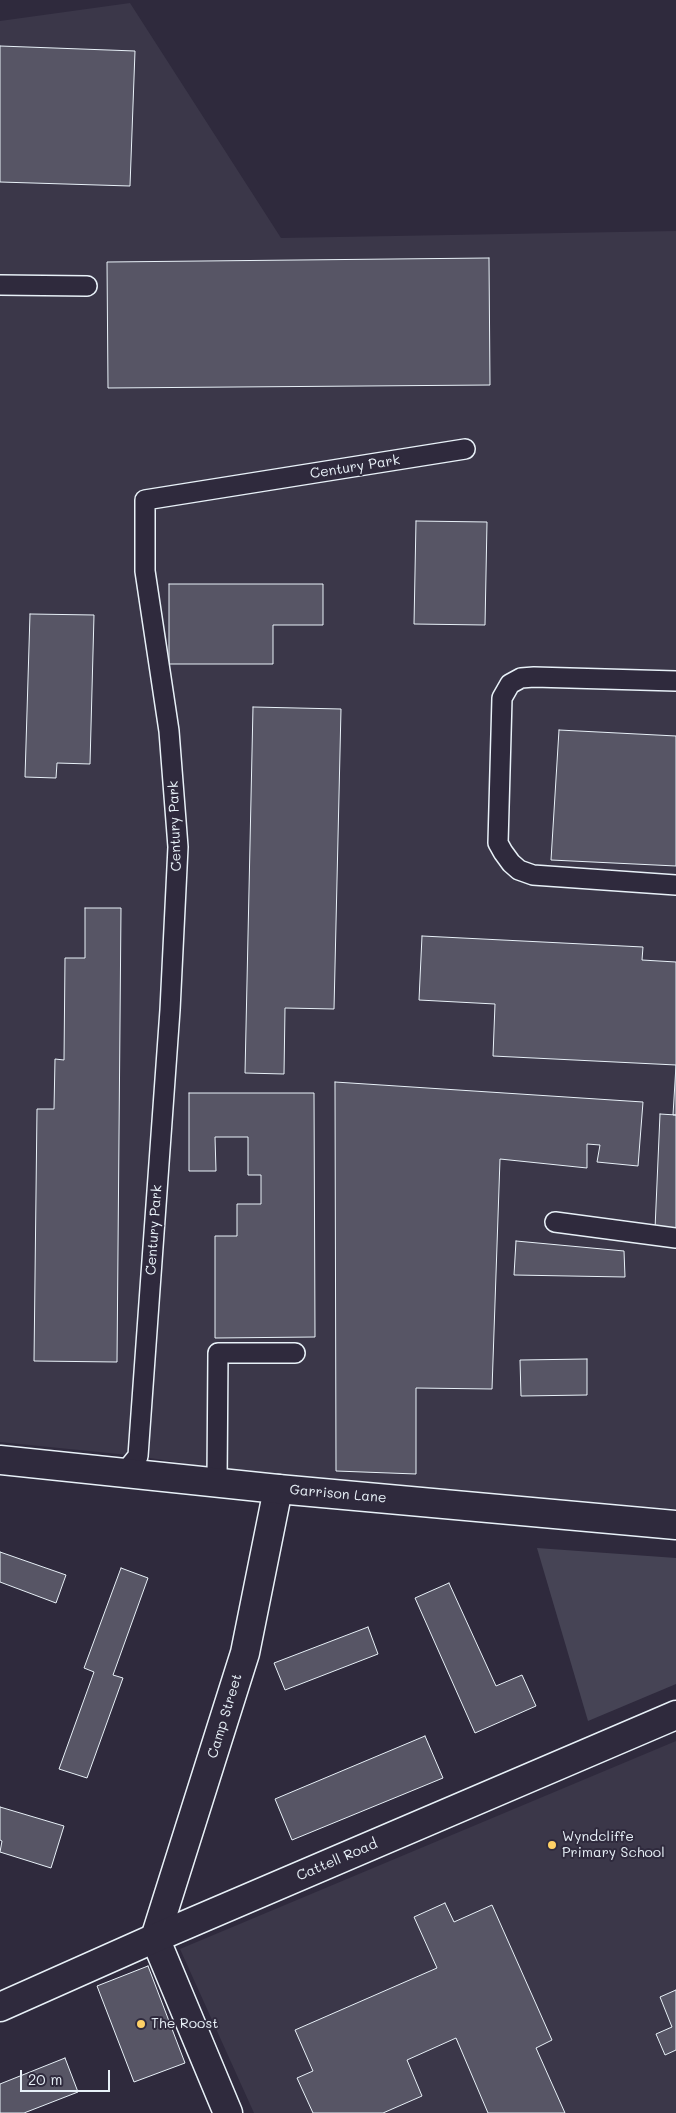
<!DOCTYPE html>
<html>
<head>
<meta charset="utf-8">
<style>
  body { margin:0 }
  #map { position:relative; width:676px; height:2113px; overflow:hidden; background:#2f2a3d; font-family:Mali,sans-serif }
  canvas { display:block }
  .scale { position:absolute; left:20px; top:2070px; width:90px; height:22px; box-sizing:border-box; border:2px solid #e8f1f8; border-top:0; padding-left:6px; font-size:15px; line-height:18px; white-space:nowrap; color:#e8f1f8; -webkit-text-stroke:4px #2f2a3d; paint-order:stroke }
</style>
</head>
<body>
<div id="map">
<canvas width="676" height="2113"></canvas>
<div class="scale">20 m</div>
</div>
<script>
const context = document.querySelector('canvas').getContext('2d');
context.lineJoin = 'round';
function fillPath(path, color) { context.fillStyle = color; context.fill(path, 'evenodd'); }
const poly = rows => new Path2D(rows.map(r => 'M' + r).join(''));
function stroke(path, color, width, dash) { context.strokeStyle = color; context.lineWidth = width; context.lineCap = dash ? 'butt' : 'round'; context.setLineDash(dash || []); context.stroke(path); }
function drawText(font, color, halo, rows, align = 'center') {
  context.font = font + ' Mali,sans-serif'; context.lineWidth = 4; context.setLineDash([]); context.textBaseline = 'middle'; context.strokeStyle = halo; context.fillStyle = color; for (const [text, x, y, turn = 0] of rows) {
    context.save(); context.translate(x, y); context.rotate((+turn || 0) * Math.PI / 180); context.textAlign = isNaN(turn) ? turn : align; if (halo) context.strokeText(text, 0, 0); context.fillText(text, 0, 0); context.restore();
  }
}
const built = poly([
  [130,3,281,238,676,231,676,1509,254,1475,138,1456,0,1442,0,21],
  [676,1741,676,2113,254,2113,180,1949]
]);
const green = poly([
  [537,1548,676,1558,676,1684,588,1721]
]);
const building = poly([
  [0,46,135,51,130,186,0,182,0,46],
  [489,258,490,385,108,388,107,262,489,258],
  [416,521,487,522,485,625,414,624,416,521],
  [169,584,323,584,323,625,273,625,273,664,169,664,169,584],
  [30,614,94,615,90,764,57,763,56,778,25,777,30,614],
  [253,707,341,709,334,1009,285,1008,284,1074,245,1073,253,707],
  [559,730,676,736,676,866,551,860,559,730],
  [85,908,121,908,117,1362,34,1361,37,1109,54,1109,55,1059,64,1060,65,958,85,958,85,908],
  [422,936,643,947,642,960,676,962,676,1115,673,1115,676,1065,493,1056,495,1004,419,1000,422,936],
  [335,1082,643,1102,638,1166,597,1162,600,1145,587,1144,587,1168,500,1159,492,1389,416,1388,416,1474,336,1471,335,1082],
  [189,1093,314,1093,315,1337,215,1338,215,1236,237,1236,237,1204,261,1204,261,1175,248,1175,248,1137,215,1137,216,1171,189,1171,189,1093],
  [660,1114,676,1115,676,1230,655,1229,660,1114],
  [516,1241,624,1251,625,1277,514,1275,516,1241],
  [587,1359,587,1395,521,1396,520,1360,587,1359],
  [0,1552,66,1575,56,1603,0,1582,0,1552],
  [121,1568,148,1578,113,1675,123,1678,87,1778,59,1769,94,1672,84,1668,121,1568],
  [449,1583,496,1686,522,1675,536,1706,475,1733,415,1598,449,1583],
  [368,1627,378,1654,285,1690,274,1663,368,1627],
  [425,1736,443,1778,292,1840,275,1799,425,1736],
  [0,1807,64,1826,51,1868,0,1852,2,1841,0,1840,0,1807],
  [445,1903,454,1922,492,1905,552,2040,536,2048,565,2113,488,2113,456,2038,407,2060,422,2096,383,2113,313,2113,297,2078,313,2071,295,2030,437,1968,414,1917,445,1903],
  [148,1966,185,2063,134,2082,97,1986,148,1966],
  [676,1990,676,2050,665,2055,656,2034,672,2027,660,1997,676,1990],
  [65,2058,78,2092,24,2113,0,2113,0,2084,65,2058]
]);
const lane = poly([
  [0,285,87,286],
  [676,681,534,677,521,678,510,684,502,698,498,843,503,852,511,863,519,870,533,875,676,885],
  [555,1222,676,1238],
  [125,1472,138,1456,170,1010,178,847,169,731,145,571,145,500,465,449],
  [217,1482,218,1353,295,1353]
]);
const street = poly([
  [228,2113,155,1938,245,1653,278,1489]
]);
const secondary = poly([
  [0,1460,278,1489,676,1525],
  [0,2007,155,1938,676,1715]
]);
const markers = [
  [552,1845,5,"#ffd166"],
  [141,2024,5,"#ffd166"]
];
const streetNames = [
  ["Century Park",355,467,-9],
  ["Century Park",175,826,-92],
  ["Century Park",154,1230,-86],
  ["Garrison Lane",338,1494,5],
  ["Camp Street",225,1716,-73],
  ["Cattell Road",337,1860,-23]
];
const poiNames = [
  ["Wyndcliffe",562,1837],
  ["Primary School",562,1853],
  ["The Roost",151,2024]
];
fillPath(built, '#3b3749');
fillPath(green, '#464455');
fillPath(building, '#575565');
stroke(building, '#e8f1f8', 1);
stroke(lane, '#e8f1f8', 22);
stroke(street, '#e8f1f8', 31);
stroke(secondary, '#e8f1f8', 31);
stroke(lane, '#2f2a3d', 19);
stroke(street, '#2f2a3d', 28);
stroke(secondary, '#2f2a3d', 28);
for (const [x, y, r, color] of markers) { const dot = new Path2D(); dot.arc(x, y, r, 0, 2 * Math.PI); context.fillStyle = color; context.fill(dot); stroke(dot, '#2f2a3d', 2); }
drawText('14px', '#e8f1f8', '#2f2a3d', streetNames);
drawText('14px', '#e8f1f8', '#2f2a3d', poiNames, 'left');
</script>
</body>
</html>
